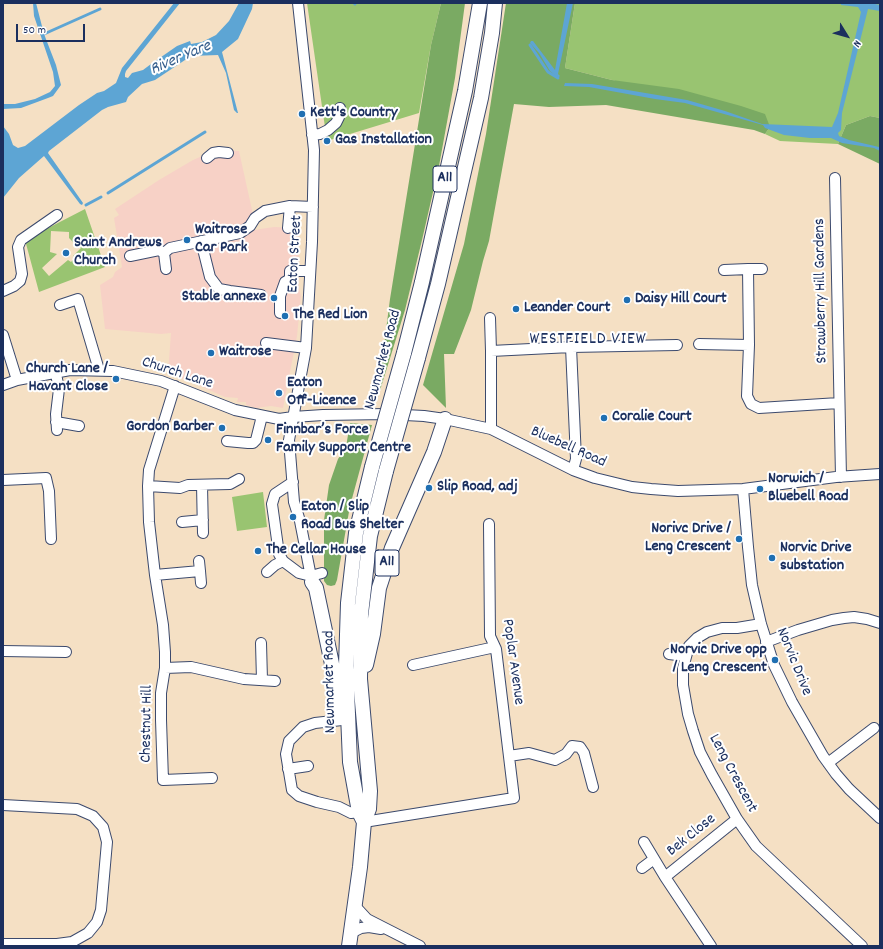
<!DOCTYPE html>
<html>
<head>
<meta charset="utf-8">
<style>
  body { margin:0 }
  #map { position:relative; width:883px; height:949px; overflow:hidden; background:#f5e0c4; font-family:Dekko,sans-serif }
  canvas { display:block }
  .frame { position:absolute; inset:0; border:4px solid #1b2f5e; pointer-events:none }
  .north { position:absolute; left:827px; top:16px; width:40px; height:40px; -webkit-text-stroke:3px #fff; paint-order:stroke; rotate:127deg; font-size:11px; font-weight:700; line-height:16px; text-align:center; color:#1b2f5e }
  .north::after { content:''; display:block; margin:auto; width:14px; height:18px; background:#1b2f5e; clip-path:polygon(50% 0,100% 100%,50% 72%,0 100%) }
  .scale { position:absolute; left:16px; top:24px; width:69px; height:18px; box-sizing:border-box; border:2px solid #1b2f5e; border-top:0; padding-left:5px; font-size:12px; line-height:14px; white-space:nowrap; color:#1b2f5e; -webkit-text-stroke:3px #fff; paint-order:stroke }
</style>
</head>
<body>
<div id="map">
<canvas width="883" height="949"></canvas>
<div class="frame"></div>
<div class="north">N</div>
<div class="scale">50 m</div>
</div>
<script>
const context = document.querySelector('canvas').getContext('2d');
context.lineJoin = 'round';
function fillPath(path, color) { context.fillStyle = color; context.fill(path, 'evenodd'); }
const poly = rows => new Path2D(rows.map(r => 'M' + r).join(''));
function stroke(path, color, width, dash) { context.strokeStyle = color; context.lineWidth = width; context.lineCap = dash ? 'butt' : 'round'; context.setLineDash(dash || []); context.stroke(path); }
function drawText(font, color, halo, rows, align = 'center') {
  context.font = font + ' Dekko,sans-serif'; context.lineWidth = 4; context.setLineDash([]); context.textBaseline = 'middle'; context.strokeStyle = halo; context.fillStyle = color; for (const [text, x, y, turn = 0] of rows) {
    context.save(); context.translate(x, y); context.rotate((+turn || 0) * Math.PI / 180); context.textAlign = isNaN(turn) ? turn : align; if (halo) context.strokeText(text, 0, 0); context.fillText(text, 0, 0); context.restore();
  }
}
const built = poly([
  [216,150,239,151,252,210,254,230,274,227,298,228,299,289,301,296,297,336,283,408,271,406,256,408,246,405,246,402,237,402,238,398,225,397,189,381,168,374,171,333,161,334,105,329,100,285,113,277,115,272,122,267,114,218,119,215,115,209,159,180,193,160]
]);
const green = poly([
  [307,3,441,3,431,45,419,113,327,141],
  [575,3,880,3,880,118,870,116,846,125,838,144,780,141,765,134,770,127,612,80,565,68],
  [85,209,105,267,39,292,25,240],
  [51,231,69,232,69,238,73,242,75,241,81,248,73,256,75,258,71,262,68,260,49,276,42,268,57,254,50,252],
  [263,492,267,527,237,531,232,497]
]);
const forest = poly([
  [441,3,465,3,455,78,439,166,422,240,405,310,377,400,390,299,431,45],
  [506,3,575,3,565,68,612,80,679,89,741,106,765,114,770,127,765,134,754,130,606,105,549,107,514,104,489,241,483,261,471,310,454,354,444,354,446,408,423,385,464,244,486,134],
  [870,116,880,118,880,164,838,144,846,125],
  [350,423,372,425,350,506,337,580,335,585,331,586,327,585,324,581,324,520,329,485,338,459,346,447]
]);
const water = poly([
  [33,3,36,3,44,34,56,65,61,85,53,96,48,98,21,108,3,109,3,104,15,104,35,99,50,92,55,86,53,72,34,16],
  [174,3,180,3,126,71,125,74,125,77,128,78,132,73,143,70,151,64,153,65,154,62,177,46,190,41,191,44,202,42,216,35,229,21,239,3,253,3,252,9,238,39,222,52,238,113,237,113,234,110,226,73,218,55,191,56,155,80,142,84,128,97,126,102,108,107,102,110,49,151,48,153,83,203,82,205,80,204,44,156,19,178,3,198,3,126,9,134,13,145,18,148,25,146,79,105,97,93,104,91,116,83,122,68],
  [567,3,573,3,558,74,560,76,558,78,550,71,539,53,530,43,531,41,533,41,555,70],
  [841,3,870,3,880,5,880,11,868,9,842,113,841,130,838,133,839,136,849,140,879,147,880,147,880,151,874,148,842,143,831,138,810,138,784,135,765,128,763,125,685,103,655,99,589,87,564,86,565,83,592,84,687,100,725,111,762,124,832,127,838,113,861,12,858,7,841,5]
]);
const stream = poly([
  [354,3,355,4],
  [44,34,100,9],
  [530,45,548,72,558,78],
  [108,193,205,132],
  [86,205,101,197]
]);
const minor = poly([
  [298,3,314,150,312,242,306,348,289,440,294,502,300,521,312,582],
  [312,135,320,134,328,130,336,123,339,117,340,108],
  [207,158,213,153,219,152,228,153],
  [835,178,841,477],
  [288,228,290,206],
  [201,241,210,277,219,289,230,291,261,295],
  [130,256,159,250,164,253],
  [166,269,164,253,170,248,240,233,250,226,255,218,265,211,290,206,313,207],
  [762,269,748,269,749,345,747,396,751,404,759,408,839,403],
  [724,270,748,269],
  [3,291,14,286,20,281,22,274,18,247,21,240,57,215],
  [60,305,78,299,99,370],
  [280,313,280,296,285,282,290,279,290,271,310,271],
  [490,318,491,351,571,347,677,345],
  [3,335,17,380],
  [266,343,306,348],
  [699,344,749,345],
  [571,347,576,459,573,470],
  [491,351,491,429],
  [56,374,59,389,56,414,57,430],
  [3,385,17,380,70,370,113,371,161,381,235,410,279,419,293,417,323,415,386,414,424,416,445,419,491,429,573,470,595,478,632,487,651,489,678,491,743,489,836,477,880,474],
  [175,386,149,470,148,486,149,522,155,575,163,625,165,652,165,668,161,693,161,720,163,780,212,778],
  [56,422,79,426],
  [227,441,248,443,253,443,256,440,262,416],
  [3,480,46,478,49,491,51,539],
  [293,482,275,494,272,504,279,554,283,561,299,573,311,576,322,573],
  [202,485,203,533],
  [148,486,180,488,188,485,230,484,239,479],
  [743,489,748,547,752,585,761,624,774,665,792,702,823,756,836,774,849,789,880,818],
  [182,522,203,520],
  [199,561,200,571],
  [267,572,275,565,283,561],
  [155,575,200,571,201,583],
  [761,624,737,628,722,628,707,632,697,638,689,646,683,668,683,685,688,714,693,731,700,752,712,775,737,819,756,846,862,946],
  [766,642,798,630,832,620,844,618,854,617,867,619,880,623],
  [261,643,262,680],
  [3,651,66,652],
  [669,654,685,656],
  [413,665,495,647],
  [165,668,191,667,244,679,275,681],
  [342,720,315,723,303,727,289,741,286,754,292,790,299,796,317,802,339,807,351,813,359,812],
  [509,756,529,753,555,760,566,754,572,746,580,747,584,753,593,787],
  [828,763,874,728],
  [288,769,308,766],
  [3,805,77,809,93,816,103,827,107,842,101,910,97,922,88,933,72,942,57,944,3,944],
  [364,822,514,798,496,649,490,636,489,524],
  [644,842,665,877],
  [642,868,654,859],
  [355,906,367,919,420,946],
  [351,933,361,928,369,927,381,929],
  [711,946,665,877,737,819]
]);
const highway = poly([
  [404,353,422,282,465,91,480,3],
  [418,358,438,284,481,98,492,33,495,3],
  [312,582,316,588,332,664,340,711],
  [366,665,373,634,379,588,392,548,434,452,445,419],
  [364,822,359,812,350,762,346,666,348,603,356,533,372,467],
  [349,946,360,867,364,822,369,809,370,791,360,679,361,614,370,536,386,471]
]);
const highwayBridge = poly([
  [372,467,404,353],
  [386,471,418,358]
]);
const markers = [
  [302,114,4,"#1f6fb2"],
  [327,141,4,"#1f6fb2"],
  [187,240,4,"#1f6fb2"],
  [66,253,4,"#1f6fb2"],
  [274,298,4,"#1f6fb2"],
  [627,300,4,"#1f6fb2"],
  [516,309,4,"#1f6fb2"],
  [285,316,4,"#1f6fb2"],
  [211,353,4,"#1f6fb2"],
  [116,379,4,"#1f6fb2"],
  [279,393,4,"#1f6fb2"],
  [604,418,4,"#1f6fb2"],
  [222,428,4,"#1f6fb2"],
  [268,440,4,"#1f6fb2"],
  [429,488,4,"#1f6fb2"],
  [760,489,4,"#1f6fb2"],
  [293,517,4,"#1f6fb2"],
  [739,539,4,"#1f6fb2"],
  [258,551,4,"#1f6fb2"],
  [772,558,4,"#1f6fb2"],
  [775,660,4,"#1f6fb2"]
];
const shields = [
  [445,179,24],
  [387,563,24]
];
const shieldNames = [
  ["A11",445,179],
  ["A11",387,563]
];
const poiNames = [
  ["Kett's Country",310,114],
  ["Gas Installation",335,141],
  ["Waitrose",195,231],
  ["Car Park",195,249],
  ["Saint Andrews",74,244],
  ["Church",74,262],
  ["Stable annexe",266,298,"right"],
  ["Daisy Hill Court",635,300],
  ["Leander Court",524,309],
  ["The Red Lion",293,316],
  ["Waitrose",219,353],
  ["Church Lane /",108,370,"right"],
  ["Havant Close",108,388,"right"],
  ["Eaton",287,384],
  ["Off-Licence",287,402],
  ["Coralie Court",612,418],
  ["Gordon Barber",214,428,"right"],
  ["Finnbar’s Force",276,431],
  ["Family Support Centre",276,449],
  ["Norwich /",768,480],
  ["Bluebell Road",768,498],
  ["Slip Road, adj",437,488],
  ["Eaton / Slip",301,508],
  ["Road Bus Shelter",301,526],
  ["Norivc Drive /",731,530,"right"],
  ["Leng Crescent",731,548,"right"],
  ["Norvic Drive",780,549],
  ["substation",780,567],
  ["The Cellar House",266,551],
  ["Norvic Drive opp",767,651,"right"],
  ["/ Leng Crescent",767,669,"right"]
];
const streetNames = [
  ["Eaton Street",296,254,-87],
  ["Strawberry Hill Gardens",822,291,-91],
  ["Newmarket Road",384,360,-75],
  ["Church Lane",177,374,18],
  ["Bluebell Road",568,448,24],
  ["Poplar Avenue",512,662,82],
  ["Norvic Drive",793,662,68],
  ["Newmarket Road",331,682,-91],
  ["Chestnut Hill",148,724,-89],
  ["Leng Crescent",732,774,62],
  ["Bek Close",692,836,-39]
];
const waterNames = [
  ["River Yare",181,59,-23]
];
const neighbourhoodNames = [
  ["WESTFIELD VIEW",588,341]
];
fillPath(built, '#f7d1c6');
fillPath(green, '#99c471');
fillPath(forest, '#7aaa63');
fillPath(water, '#5da5d4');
stroke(stream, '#5da5d4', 3);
stroke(minor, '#3c4a6d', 12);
stroke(highway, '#3c4a6d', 16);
stroke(minor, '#fff', 10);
stroke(highway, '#fff', 14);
stroke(highwayBridge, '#3c4a6d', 16, []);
stroke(highwayBridge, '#fff', 14);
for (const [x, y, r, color] of markers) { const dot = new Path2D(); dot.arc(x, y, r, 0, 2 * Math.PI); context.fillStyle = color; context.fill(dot); stroke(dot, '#fff', 1.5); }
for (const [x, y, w] of shields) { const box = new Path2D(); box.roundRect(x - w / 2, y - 13, w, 26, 3); context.fillStyle = '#fff'; context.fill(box); stroke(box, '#1b2f5e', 1); }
drawText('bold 15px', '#1b2f5e', null, shieldNames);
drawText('bold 16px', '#1b2f5e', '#fff', poiNames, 'left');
drawText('16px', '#1b2f5e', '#fff', streetNames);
drawText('italic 17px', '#355e8d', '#fff', waterNames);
context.letterSpacing = '1px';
drawText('17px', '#1b2f5e', '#fff', neighbourhoodNames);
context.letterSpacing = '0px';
</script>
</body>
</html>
